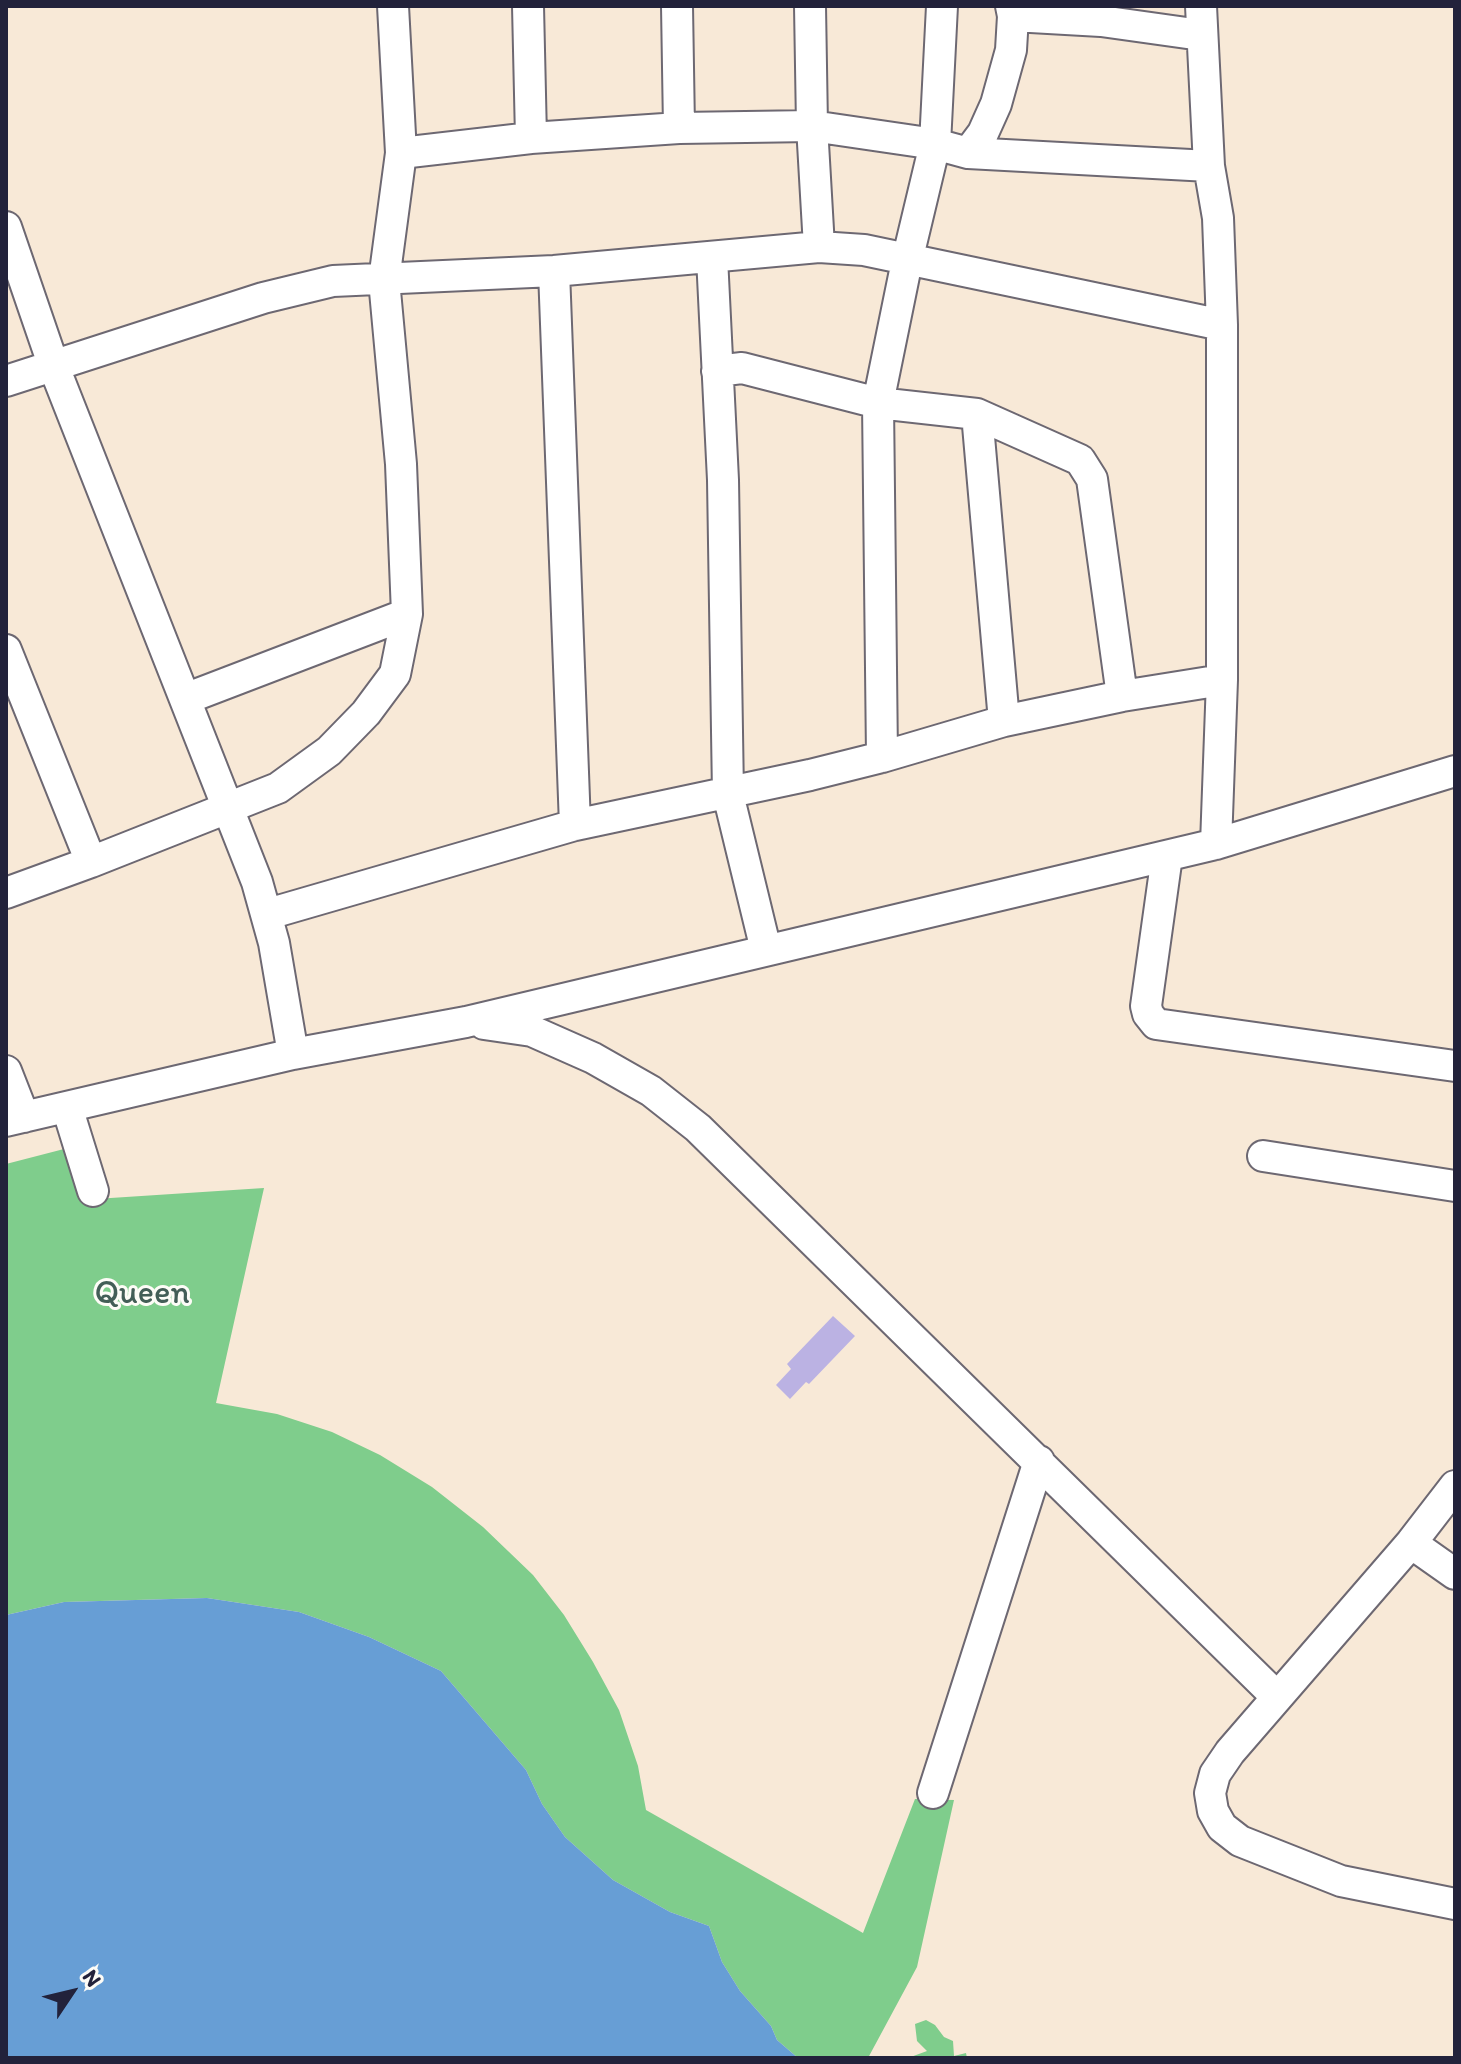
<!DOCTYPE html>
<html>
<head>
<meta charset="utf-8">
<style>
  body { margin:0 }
  #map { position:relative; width:1461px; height:2064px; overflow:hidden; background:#f8e9d7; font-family:Itim,sans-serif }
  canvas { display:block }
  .frame { position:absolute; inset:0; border:8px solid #22223b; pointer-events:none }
  .north { position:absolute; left:32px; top:1952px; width:80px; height:80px; -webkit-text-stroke:6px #fdfcf7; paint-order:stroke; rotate:55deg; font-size:22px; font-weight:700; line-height:32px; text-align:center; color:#22223b }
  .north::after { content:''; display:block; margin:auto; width:28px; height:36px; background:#22223b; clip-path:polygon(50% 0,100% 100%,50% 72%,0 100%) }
</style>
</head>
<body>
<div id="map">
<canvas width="1461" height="2064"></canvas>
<div class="frame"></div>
<div class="north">N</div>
</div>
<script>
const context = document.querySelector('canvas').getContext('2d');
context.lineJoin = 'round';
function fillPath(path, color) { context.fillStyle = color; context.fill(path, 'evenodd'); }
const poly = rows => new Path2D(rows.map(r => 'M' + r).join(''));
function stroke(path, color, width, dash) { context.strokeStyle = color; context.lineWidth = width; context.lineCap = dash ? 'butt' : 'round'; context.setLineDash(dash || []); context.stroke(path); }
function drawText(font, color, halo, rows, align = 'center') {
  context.font = font + ' Itim,sans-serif'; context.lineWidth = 6; context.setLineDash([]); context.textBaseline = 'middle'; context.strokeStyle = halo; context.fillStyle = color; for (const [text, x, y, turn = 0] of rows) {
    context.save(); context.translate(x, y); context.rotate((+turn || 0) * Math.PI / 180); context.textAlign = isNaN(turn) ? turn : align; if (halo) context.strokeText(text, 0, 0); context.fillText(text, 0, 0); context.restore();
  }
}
const green = poly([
  [64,1149,80,1200,264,1188,216,1403,277,1414,332,1432,380,1455,432,1487,483,1527,533,1575,564,1615,593,1662,619,1710,638,1766,646,1810,863,1933,915,1799,954,1800,917,1967,868,2058,798,2058,777,2040,771,2026,740,1991,722,1962,709,1926,670,1912,613,1880,565,1837,542,1804,526,1770,441,1671,369,1637,299,1612,207,1598,64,1602,6,1615,6,1164],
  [926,2020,935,2025,944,2037,953,2041,954,2056,966,2053,967,2058,908,2058,927,2051,917,2041,915,2024]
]);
const water = poly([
  [207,1598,299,1612,369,1637,441,1671,526,1770,542,1804,565,1837,613,1880,670,1912,709,1926,722,1962,740,1991,771,2026,777,2040,798,2058,6,2058,6,1615,64,1602]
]);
const building = poly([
  [833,1316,855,1336,809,1384,806,1382,790,1399,776,1385,791,1369,787,1364]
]);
const minor = poly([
  [528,6,531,138],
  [677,6,679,128],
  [810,6,812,126,819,247],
  [1201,6,1209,166,1218,218,1222,325],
  [1013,16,1101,21,1201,35],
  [401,153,531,138,679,128,812,126,935,144,968,153,983,133,996,104,1011,50,1013,16,1011,6],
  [968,153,1209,166],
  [6,227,54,367,257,882,274,943,293,1054],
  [712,257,723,480,728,794,766,950],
  [554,271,575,825],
  [717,371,742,368,878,403,977,414,1080,460,1092,479,1122,696],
  [6,381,263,298,333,281,554,271,819,247,864,250,1222,325,1222,680,1216,844],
  [977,414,1004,721],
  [6,650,91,862],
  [185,699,407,614],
  [882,757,878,403,907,261,935,144,942,6],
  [1167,856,1146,1006,1148,1014,1156,1024,1455,1066],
  [6,893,91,862,278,788,329,751,366,713,395,674,407,614,401,464,384,280,401,153,393,6],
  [268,914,575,825,810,775,882,757,1004,721,1122,696,1222,680],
  [484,1024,532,1031,593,1058,651,1091,698,1128,1277,1697],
  [6,1071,24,1117],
  [67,1107,93,1191],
  [6,1121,293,1054,466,1022,1216,844,1455,771],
  [1263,1156,1455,1186],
  [1455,1486,1411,1543,1230,1752,1215,1774,1210,1793,1213,1811,1222,1827,1240,1841,1341,1881,1455,1904],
  [1411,1543,1455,1574],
  [933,1793,1039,1461]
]);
const parkNames = [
  ["Queen",142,1294]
];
fillPath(green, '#7fcd8c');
fillPath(water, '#679ed5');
fillPath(building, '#bbb2e3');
stroke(minor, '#6d6872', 34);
stroke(minor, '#fff', 30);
drawText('34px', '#435e57', '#fdfcf7', parkNames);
</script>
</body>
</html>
